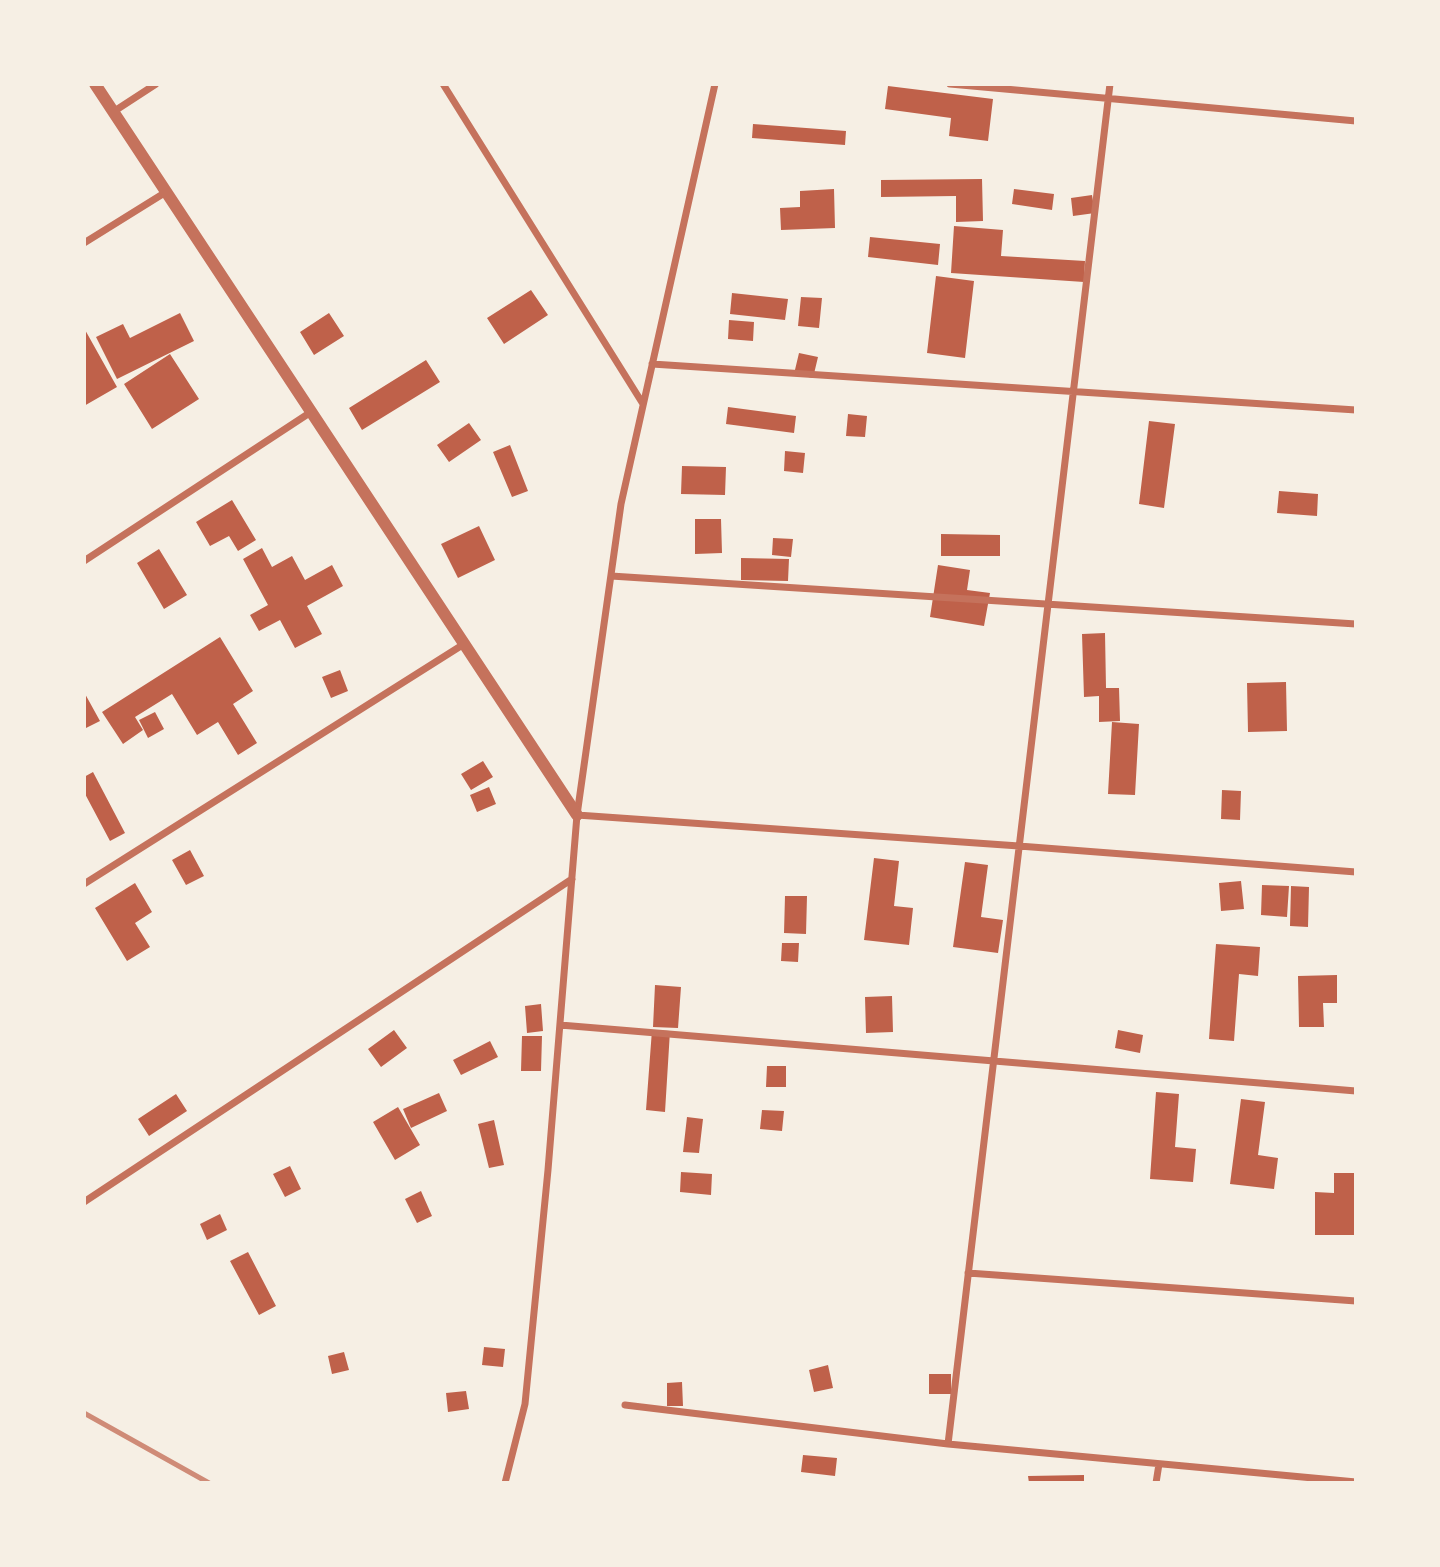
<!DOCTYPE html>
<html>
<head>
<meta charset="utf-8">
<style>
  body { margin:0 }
  #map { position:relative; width:1440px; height:1567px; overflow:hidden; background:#f6efe4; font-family:"Titillium Web",sans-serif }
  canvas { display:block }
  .frame { position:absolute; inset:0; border:86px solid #f6efe4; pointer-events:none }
</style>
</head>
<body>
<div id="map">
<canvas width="1440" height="1567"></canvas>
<div class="frame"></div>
</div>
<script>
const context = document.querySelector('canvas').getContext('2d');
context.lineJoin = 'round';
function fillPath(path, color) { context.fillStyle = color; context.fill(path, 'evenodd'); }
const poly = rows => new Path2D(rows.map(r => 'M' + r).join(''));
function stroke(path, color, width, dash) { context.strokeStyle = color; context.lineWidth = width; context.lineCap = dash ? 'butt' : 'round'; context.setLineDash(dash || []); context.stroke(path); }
const building = poly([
  [888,86,993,99,988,141,949,136,951,118,885,109],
  [753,124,846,131,845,145,752,138],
  [982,179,983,221,956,222,956,196,881,197,881,180],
  [834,189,835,228,781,230,780,208,800,207,800,191],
  [1014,189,1054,194,1052,210,1012,204],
  [1092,195,1095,213,1073,216,1071,198],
  [954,226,1003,230,1001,256,1085,261,1084,282,951,273],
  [870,237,940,244,938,265,868,257],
  [936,276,974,281,965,358,927,353],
  [531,290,548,315,504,344,487,318],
  [732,293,788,299,785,320,730,314],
  [801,297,822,298,819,328,798,326],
  [180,313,194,341,117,379,96,337,123,324,130,338],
  [329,313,344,336,314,355,300,332],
  [729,320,754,322,753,341,728,339],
  [84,328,117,387,84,406],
  [799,353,818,357,813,378,794,374],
  [170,354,199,399,152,429,124,384],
  [426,360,440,382,362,430,349,408],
  [728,407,796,416,794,433,726,424],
  [848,414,867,416,865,437,846,436],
  [1149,421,1175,424,1164,508,1139,504],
  [469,423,481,440,449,462,437,445],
  [510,445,528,491,512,497,493,452],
  [785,451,805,453,803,473,784,471],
  [682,466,726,467,725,495,681,494],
  [1279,491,1318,494,1317,516,1277,513],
  [232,500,256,540,238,551,229,536,210,546,196,522],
  [695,519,721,519,722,553,695,554],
  [479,526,495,560,458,578,441,544],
  [941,534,1000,535,1000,556,941,556],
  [773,538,793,539,791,557,772,555],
  [262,548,272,567,292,556,305,580,332,565,343,586,307,606,322,634,295,648,280,620,259,631,250,615,268,605,243,559],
  [159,549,187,595,164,609,137,563],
  [741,558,789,559,788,581,741,580],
  [938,565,970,570,967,590,990,593,984,626,930,617],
  [1105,633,1106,688,1119,688,1120,721,1099,722,1099,696,1084,697,1082,634],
  [220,637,253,691,233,704,257,743,238,755,218,722,197,735,172,694,135,717,143,730,123,744,102,712],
  [340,670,348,691,331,698,322,677],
  [1286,682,1287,731,1248,732,1247,683],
  [84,692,100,721,84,729],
  [155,712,164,729,148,738,139,720],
  [1112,722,1139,724,1135,795,1108,794],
  [483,761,493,777,471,790,461,774],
  [93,772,125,833,110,841,84,792,84,777],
  [489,787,496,804,477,812,470,795],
  [1222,790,1241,791,1240,820,1221,819],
  [190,850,204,876,186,885,172,860],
  [874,858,899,861,894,906,913,908,909,945,864,940],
  [965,862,988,865,981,917,1003,920,998,953,953,947],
  [1241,881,1244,909,1221,911,1219,883],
  [135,883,152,912,135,923,150,947,127,961,95,908],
  [1262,885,1289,886,1287,917,1261,915],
  [1291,886,1309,887,1308,927,1290,926],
  [785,896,807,896,806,934,784,933],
  [782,943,799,943,798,962,781,961],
  [1216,944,1260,947,1258,976,1239,974,1234,1041,1209,1039],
  [1337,975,1337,1003,1323,1003,1324,1027,1299,1027,1298,976],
  [655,985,681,987,678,1028,653,1027],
  [892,996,893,1032,866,1033,865,997],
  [541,1004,543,1031,527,1033,525,1006],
  [394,1030,407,1048,381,1067,368,1049],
  [652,1030,670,1031,665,1112,646,1110],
  [1118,1030,1143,1035,1140,1053,1115,1048],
  [522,1036,542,1036,541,1071,521,1071],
  [490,1041,498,1057,461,1075,453,1060],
  [767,1066,786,1066,786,1087,766,1087],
  [1156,1092,1179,1094,1175,1147,1196,1149,1193,1182,1150,1179],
  [439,1093,447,1111,411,1128,403,1109],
  [176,1094,187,1111,149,1136,138,1119],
  [1241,1099,1265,1102,1258,1155,1278,1158,1274,1189,1230,1184],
  [398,1107,420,1145,395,1160,373,1122],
  [762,1110,784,1111,782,1131,760,1129],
  [687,1117,703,1119,699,1153,683,1152],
  [494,1120,504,1165,489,1168,478,1124],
  [290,1166,301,1189,285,1197,273,1174],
  [681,1172,712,1174,711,1195,680,1192],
  [1334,1173,1356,1173,1356,1235,1315,1235,1315,1192,1334,1193],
  [421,1191,432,1216,417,1223,405,1199],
  [220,1214,227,1230,207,1240,200,1224],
  [248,1252,276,1306,259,1315,230,1261],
  [484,1347,505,1349,503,1367,482,1365],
  [344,1352,349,1370,332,1374,328,1356],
  [828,1365,833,1388,814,1392,809,1370],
  [929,1374,951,1374,951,1394,929,1394],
  [682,1382,683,1406,667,1406,667,1383],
  [466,1391,469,1409,448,1412,446,1393],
  [803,1455,837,1458,835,1476,801,1472],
  [1084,1475,1084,1483,1029,1483,1028,1476]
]);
const minor = poly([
  [443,84,643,404],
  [950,84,1356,121],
  [113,112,156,84],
  [84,243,166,192],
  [652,364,1356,410],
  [84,561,311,412],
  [611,576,1356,624],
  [577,815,1019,846,1356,872],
  [84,884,464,644],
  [560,1025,1356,1091],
  [84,1202,572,879],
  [968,1273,1356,1301],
  [625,1405,948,1444,1356,1482],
  [948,1444,1110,84],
  [505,1483,525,1404,548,1170,577,815,621,504,715,84],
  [1156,1483,1159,1464]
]);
const tertiary = poly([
  [95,84,577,815]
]);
const rail = poly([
  [84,1413,209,1483]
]);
fillPath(building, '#bf614a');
stroke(minor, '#c5725c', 7);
stroke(tertiary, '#c5725c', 12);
stroke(rail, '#cf8b77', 5);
</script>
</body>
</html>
